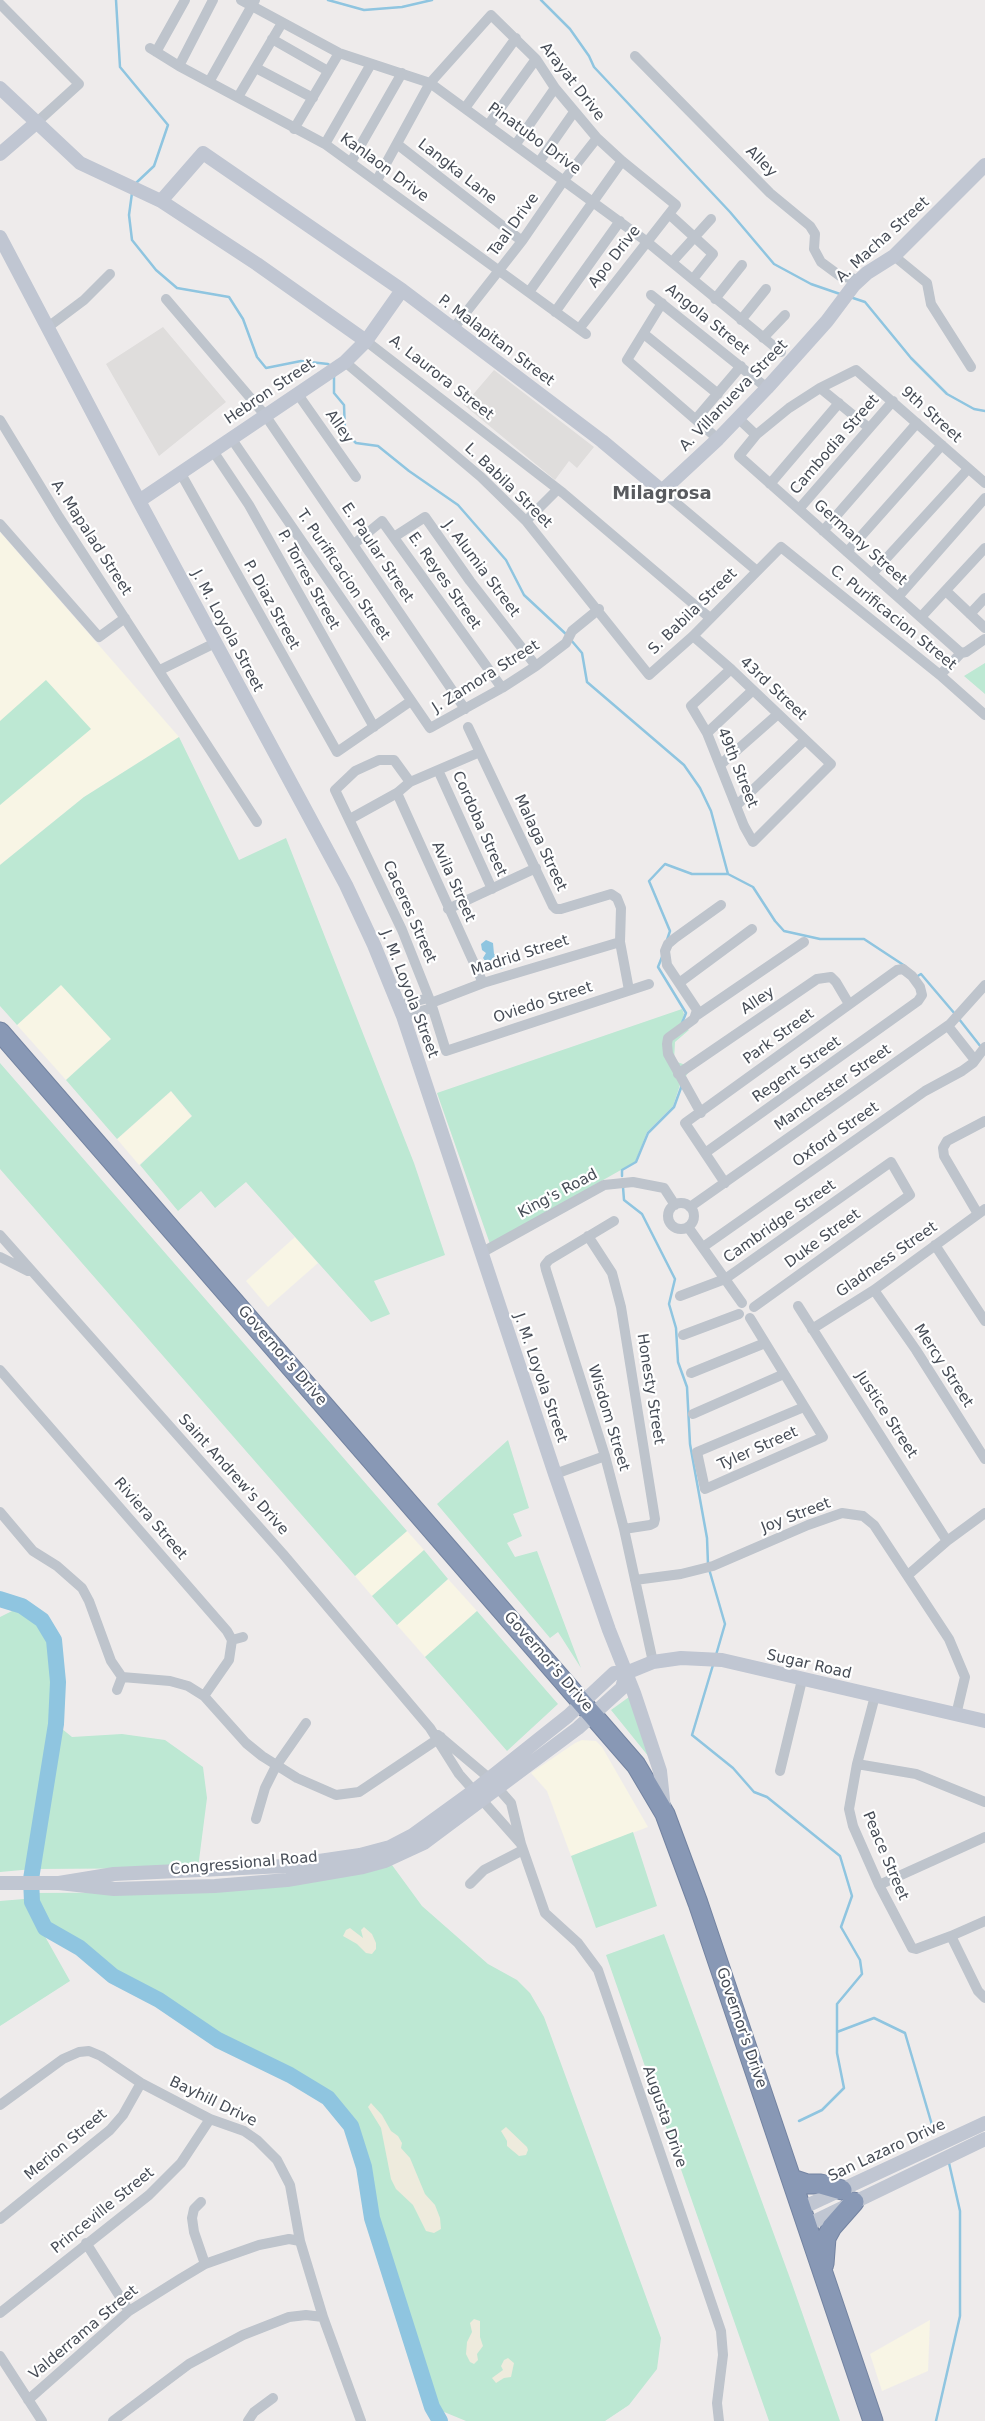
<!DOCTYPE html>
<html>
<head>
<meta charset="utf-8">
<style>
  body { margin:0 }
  canvas { display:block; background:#eeebeb }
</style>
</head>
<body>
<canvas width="985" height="2421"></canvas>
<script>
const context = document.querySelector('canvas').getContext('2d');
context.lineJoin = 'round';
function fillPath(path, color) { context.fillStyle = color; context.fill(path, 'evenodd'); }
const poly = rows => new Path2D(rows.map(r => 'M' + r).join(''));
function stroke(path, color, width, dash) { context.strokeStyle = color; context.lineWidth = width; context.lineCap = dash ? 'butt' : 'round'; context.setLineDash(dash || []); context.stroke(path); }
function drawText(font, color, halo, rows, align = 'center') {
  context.font = font + ' "DejaVu Sans",sans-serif'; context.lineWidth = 4.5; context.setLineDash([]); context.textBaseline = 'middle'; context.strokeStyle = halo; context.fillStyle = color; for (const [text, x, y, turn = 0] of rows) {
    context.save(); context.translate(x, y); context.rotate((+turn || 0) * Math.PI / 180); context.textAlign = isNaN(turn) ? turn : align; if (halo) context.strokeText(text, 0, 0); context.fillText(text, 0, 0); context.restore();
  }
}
const commercial = poly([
  [0,532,179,737,84,797,0,865],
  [61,984,111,1039,66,1080,17,1025],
  [171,1091,192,1117,139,1165,117,1139],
  [295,1237,318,1263,268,1307,246,1281],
  [407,1531,424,1550,372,1596,355,1576],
  [448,1579,477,1611,425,1657,397,1625],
  [582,1740,596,1741,602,1747,648,1827,571,1856,547,1791,531,1773,575,1743],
  [930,2320,928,2371,882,2391,870,2354]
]);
const education = poly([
  [163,327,226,402,159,456,106,364],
  [494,370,594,447,577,468,569,461,555,480,464,405]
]);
const green = poly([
  [985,663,985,694,964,676],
  [46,680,91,729,0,805,0,721],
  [179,737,239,860,286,838,414,1163,445,1255,374,1281,390,1314,371,1322,246,1182,215,1208,201,1191,178,1211,140,1165,192,1116,171,1091,117,1139,66,1080,111,1039,61,985,17,1025,0,1006,0,865,84,797],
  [682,1009,684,1014,681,1024,689,1030,675,1042,674,1061,692,1067,680,1085,673,1106,647,1132,635,1162,490,1244,437,1093],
  [0,1063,407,1531,355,1576,0,1169],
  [508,1440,529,1508,513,1514,522,1536,507,1543,515,1557,537,1551,581,1668,558,1632,550,1638,437,1504],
  [424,1550,448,1579,397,1625,372,1596],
  [22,1606,42,1620,54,1640,58,1682,56,1724,72,1737,122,1734,165,1740,203,1767,207,1798,198,1868,33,1869,0,1872,0,1617],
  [477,1611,558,1704,507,1751,425,1657],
  [629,1697,649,1757,611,1710],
  [633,1832,657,1906,596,1928,571,1856],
  [392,1865,422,1906,488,1964,517,1980,530,1993,544,2017,661,2338,657,2369,629,2405,605,2421,466,2421,432,2407,372,2218,364,2167,351,2126,328,2098,290,2075,218,2040,159,2000,113,1976,80,1948,45,1928,30,1904,33,1893,210,1892],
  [24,1899,70,1981,0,2026,0,1901],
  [664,1934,791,2281,840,2421,769,2421,606,1955]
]);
const sand = poly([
  [364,1927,372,1934,376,1943,376,1949,372,1954,366,1953,357,1944,343,1936,346,1930,350,1928,363,1938,361,1930],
  [371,2103,382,2115,391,2131,398,2136,402,2143,401,2148,410,2158,425,2194,435,2205,440,2218,441,2229,434,2233,426,2231,413,2205,396,2189,391,2179,381,2128,368,2107],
  [506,2127,527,2147,528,2150,526,2155,519,2156,507,2146,507,2141,501,2131],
  [474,2319,480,2321,480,2337,483,2346,477,2354,478,2360,474,2364,470,2362,466,2354,467,2342,472,2332,470,2323],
  [508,2358,514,2363,511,2377,504,2378,496,2383,492,2378,503,2370,501,2366,504,2360]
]);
const water = poly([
  [486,940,493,943,494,954,501,956,504,959,504,967,501,969,491,969,483,958,486,953,482,950,481,944]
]);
const stream = poly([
  [116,0,120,67,168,125,154,166,136,183],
  [328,0,364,10,402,7,432,0],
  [541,0,570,29,589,56,594,67,730,212,774,264,811,284,840,294],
  [132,193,129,215,132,240,156,270,177,288,229,297,243,319,257,357,266,368,301,361,328,364,331,366],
  [850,297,865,302,911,358,947,394,974,409,985,411],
  [334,375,334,393,344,405,345,432,356,443,378,446,409,471,458,505,506,560,524,595,567,635],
  [571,640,582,653,587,682,684,765,700,788,711,811,728,874],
  [667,940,670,931,649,881,665,864,692,874,728,874,753,887,775,921,784,931,820,939,864,939,905,966],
  [662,957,658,967,686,1013,682,1023],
  [916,977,921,974,955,1014],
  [959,1019,981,1047],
  [622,1176,622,1170,636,1162,648,1133,674,1107,682,1085],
  [623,1187,624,1200,642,1214,675,1279,669,1304,676,1328,678,1362,687,1387,690,1444,707,1538,708,1564],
  [709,1569,725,1624,716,1655],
  [713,1665,692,1735,733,1768,754,1792,767,1797,840,1856,852,1896,841,1927,860,1960,862,1974,837,2004,837,2053,844,2088,822,2110,799,2121],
  [837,2032,874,2018,905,2033,932,2125],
  [936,2421,960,2316,960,2211,949,2163]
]);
const river = poly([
  [0,1599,22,1606,42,1620,54,1640,58,1682,56,1724,31,1879,32,1902,45,1928,80,1948,113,1976,159,2000,218,2040,290,2075,328,2098,351,2126,364,2167,372,2218,432,2407,440,2421]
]);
const street = poly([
  [241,0,339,53,430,83,646,241,781,352],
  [0,4,79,84,36,123],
  [272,39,328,71],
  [150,48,179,66,325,144,586,334],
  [156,52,185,0],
  [635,56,770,193,810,226,815,234,814,249,821,262,840,276,860,280],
  [179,66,213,0],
  [256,68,313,98],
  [209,82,255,0],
  [238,97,282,23],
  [465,108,516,38],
  [489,124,536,59],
  [294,129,339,53],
  [325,144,371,64],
  [397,144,522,241],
  [516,144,555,88],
  [351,162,402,73],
  [539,162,574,112],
  [377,180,430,83,491,15,536,59,555,88,597,138,622,161,676,205,579,329],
  [669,214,713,254,693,279],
  [894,256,927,283,931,304,971,367],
  [672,262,711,219],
  [529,292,622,161],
  [651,295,767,388],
  [166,299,265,415,465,709],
  [715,299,742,265],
  [662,303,627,360,718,439],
  [555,312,620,221],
  [741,320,766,289],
  [48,327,84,300,110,274],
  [453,329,522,241,564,180,597,138],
  [644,334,718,394],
  [763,338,785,315],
  [366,341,563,493,710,618],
  [345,362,481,477,526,521,649,675,693,636,781,547,940,675,985,715],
  [820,388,869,428],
  [297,393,356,477],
  [738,418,756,435],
  [696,419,741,366],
  [0,420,59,517,257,822],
  [231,438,430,728,502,688,536,666,566,643,572,631,599,609],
  [213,451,249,505,374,727],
  [180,472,337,752,411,701],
  [770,484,839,403],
  [662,491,757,571],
  [799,509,893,401],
  [526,521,558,489],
  [0,524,99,637,125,618],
  [823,531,917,423],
  [394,537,425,517,470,581,536,666],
  [354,544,382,521,502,688],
  [847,552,942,445],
  [872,574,968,469],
  [946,591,985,628],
  [898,597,985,498],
  [970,614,985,598],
  [921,617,985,548],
  [693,636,731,669,831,764,753,842,744,826,707,733,691,706,731,669],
  [961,653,739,456,756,435,789,408,820,388,856,370,985,483],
  [160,670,215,643],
  [940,675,961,653,966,652,985,639],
  [468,727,553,906,556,909,561,909,611,894,617,898,621,908,620,942,629,990],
  [707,733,753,690],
  [720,765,778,714],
  [438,770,492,889],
  [410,782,394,760,379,760,355,771,335,790,402,930,431,1003,446,1051,649,984],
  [397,793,483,983],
  [737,805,805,740],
  [350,819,397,793,410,782,480,752],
  [448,909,536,868],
  [679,983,752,929],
  [431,1003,483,983,620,942],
  [399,1005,429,998],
  [697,1015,804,942],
  [403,1016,432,1008],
  [948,1026,974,1059],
  [678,1074,817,979,831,977,836,982,849,1004],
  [701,1113,668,1054,667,1044,668,1038,694,1019,697,1010,667,965,665,951,668,944,675,938,721,905],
  [705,1153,918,1001,922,995,920,987,912,976,903,969,897,970,685,1123,725,1183],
  '668 1216a13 13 0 1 1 26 0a13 13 0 1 1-26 0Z',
  [690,1207,950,1024,985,985],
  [978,1214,944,1156,943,1148,947,1141,985,1121],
  [614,1221,549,1260,545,1265,546,1270,605,1456,624,1529,653,1662],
  [688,1227,742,1303],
  [0,1235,283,1554,430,1728,459,1774,521,1844],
  [588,1236,612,1273,621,1307,655,1519,654,1523,650,1525,624,1529],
  [935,1245,985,1321],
  [703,1247,925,1091,962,1071,973,1063,985,1047],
  [481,1253,604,1185,633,1182,664,1188,675,1205],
  [0,1257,28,1271],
  [874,1290,916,1350,985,1459],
  [680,1296,725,1279,891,1162,910,1195,754,1307],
  [798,1306,947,1541],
  [750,1318,823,1437,705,1489,697,1452,804,1407],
  [812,1329,874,1290,985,1209],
  [683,1335,739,1314],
  [0,1370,227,1631,232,1640,229,1660,204,1696],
  [691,1373,765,1343],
  [693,1414,784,1374],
  [555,1474,605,1456],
  [0,1512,33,1551,57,1566,82,1588,89,1601,111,1661,122,1677,170,1681,188,1686,204,1696,246,1743,262,1756,297,1778,336,1795,359,1792,441,1737],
  [908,1575,947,1541,985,1513],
  [635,1580,681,1574,713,1566,808,1525,842,1513,863,1516,874,1525,949,1639,965,1677,956,1715],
  [232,1640,243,1637],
  [117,1690,122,1677],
  [875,1696,857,1764,849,1809,853,1826,879,1885,912,1948,916,1949,951,1936,985,1921],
  [438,1735,489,1778,511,1803,521,1844,545,1913,578,1943,598,1970,721,2331,723,2355,717,2403,719,2421],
  [857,1764,916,1774,985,1802],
  [780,1771,802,1680],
  [256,1819,265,1788,276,1766,306,1723],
  [470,1884,484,1870,523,1850],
  [879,1885,985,1837],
  [951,1936,978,1991,985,1998],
  [0,2105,63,2059,79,2052,89,2051,101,2056,141,2083,210,2119,244,2131,257,2140,277,2160,290,2185,300,2241,323,2317,361,2421],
  [201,2202,194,2209,192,2218,194,2232,205,2264],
  [0,2219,110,2130,123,2115,141,2083],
  [86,2243,129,2311],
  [0,2313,149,2195,181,2163,210,2119],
  [0,2356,42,2421],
  [28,2400,129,2311,180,2279,205,2264,259,2245,289,2239,300,2241],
  [113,2421,189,2364,243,2335,289,2317,306,2315,323,2317],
  [248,2421,254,2412,273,2398]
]);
const secondary = poly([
  [0,88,80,163,161,201,257,264,366,341],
  [0,154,36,123],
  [161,201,203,153,402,290,602,441,662,491,718,439,767,388,827,321,854,285,867,273,894,256,985,165],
  [0,237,139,501,346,885,374,945,403,1016,555,1474,609,1630,634,1693,660,1771,664,1809],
  [139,501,345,362,366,341,402,290],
  [0,1883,59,1883,114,1889,215,1886,287,1880,363,1867,385,1861,424,1843,578,1728,622,1688,626,1673],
  [59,1883,114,1874,285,1866,360,1855,390,1847,413,1835,475,1790,568,1716,614,1673,626,1673,653,1662,681,1658,722,1660,985,1721],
  [802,2208,985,2123],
  [807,2225,985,2139]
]);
const highway = poly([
  [0,1032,636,1765,665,1814,698,1903,873,2421],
  [792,2179,807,2184,821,2184,842,2190],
  [824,2264,826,2238,832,2227,854,2202]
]);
const streetNames = [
  ["Arayat Drive",572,82,52],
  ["Pinatubo Drive",534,139,36],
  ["Alley",761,162,45],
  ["Kanlaon Drive",384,168,36],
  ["Langka Lane",457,172,38],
  ["Taal Drive",514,225,-54],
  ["A. Macha Street",883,240,-42],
  ["Apo Drive",615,257,-52],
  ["Angola Street",707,320,39],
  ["P. Malapitan Street",496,341,37],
  ["A. Laurora Street",441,378,38],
  ["Hebron Street",270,392,-34],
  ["A. Villanueva Street",734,396,-46],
  ["9th Street",931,415,42],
  ["Alley",339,427,55],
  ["Cambodia Street",835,445,-49],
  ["L. Babila Street",508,486,44],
  ["A. Mapalad Street",91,538,57],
  ["Germany Street",860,543,42],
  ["E. Paular Street",377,553,56],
  ["J. Alumia Street",481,569,53],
  ["T. Purificacion Street",343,575,56],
  ["P. Torres Street",308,580,61],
  ["E. Reyes Street",444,581,55],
  ["P. Diaz Street",271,605,61],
  ["S. Babila Street",693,612,-44],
  ["C. Purificacion Street",893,618,39],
  ["J. M. Loyola Street",227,631,62],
  ["J. Zamora Street",486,677,-32],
  ["43rd Street",773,689,43],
  ["49th Street",737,768,68],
  ["Cordoba Street",479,824,66],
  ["Malaga Street",540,843,65],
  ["Avila Street",453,882,66],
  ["Caceres Street",409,912,66],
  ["Madrid Street",520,956,-18],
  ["J. M. Loyola Street",409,994,69],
  ["Alley",758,1001,-34],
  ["Oviedo Street",543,1003,-18],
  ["Park Street",779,1037,-36],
  ["Regent Street",797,1070,-35],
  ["Manchester Street",833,1088,-35],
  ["Oxford Street",836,1135,-35],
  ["King's Road",558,1194,-28],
  ["Cambridge Street",780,1222,-35],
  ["Duke Street",823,1239,-36],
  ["Gladness Street",887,1260,-35],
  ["Governor's Drive",282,1356,49],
  ["Mercy Street",943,1366,57],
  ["J. M. Loyola Street",540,1378,71],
  ["Honesty Street",650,1389,81],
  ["Justice Street",886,1415,57],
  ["Wisdom Street",608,1418,73],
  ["Tyler Street",758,1449,-24],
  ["Saint Andrew's Drive",233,1475,48],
  ["Joy Street",796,1516,-21],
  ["Riviera Street",150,1519,49],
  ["Governor's Drive",548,1662,49],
  ["Sugar Road",809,1665,13],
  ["Peace Street",885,1856,67],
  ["Congressional Road",244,1864,-5],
  ["Governor's Drive",741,2028,71],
  ["Bayhill Drive",213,2102,26],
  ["Augusta Drive",664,2117,71],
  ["Merion Street",66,2145,-40],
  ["San Lazaro Drive",887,2151,-25],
  ["Princeville Street",103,2211,-39],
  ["Valderrama Street",84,2333,-40]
];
const quarterNames = [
  ["Milagrosa",662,494]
];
fillPath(commercial, '#f8f5e5');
fillPath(education, '#dfdddc');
fillPath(green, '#bde8d3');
fillPath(sand, '#eeebdd');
fillPath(water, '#8fc5e0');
stroke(stream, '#8fc5e0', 2.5);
stroke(river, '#8fc5e0', 16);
stroke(highway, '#7383a1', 21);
stroke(street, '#bec4cc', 10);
stroke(secondary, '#c0c6d2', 14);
stroke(highway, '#8898b5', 19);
drawText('15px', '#464c56', '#fff', streetNames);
drawText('bold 18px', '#595b5f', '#fff', quarterNames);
</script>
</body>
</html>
